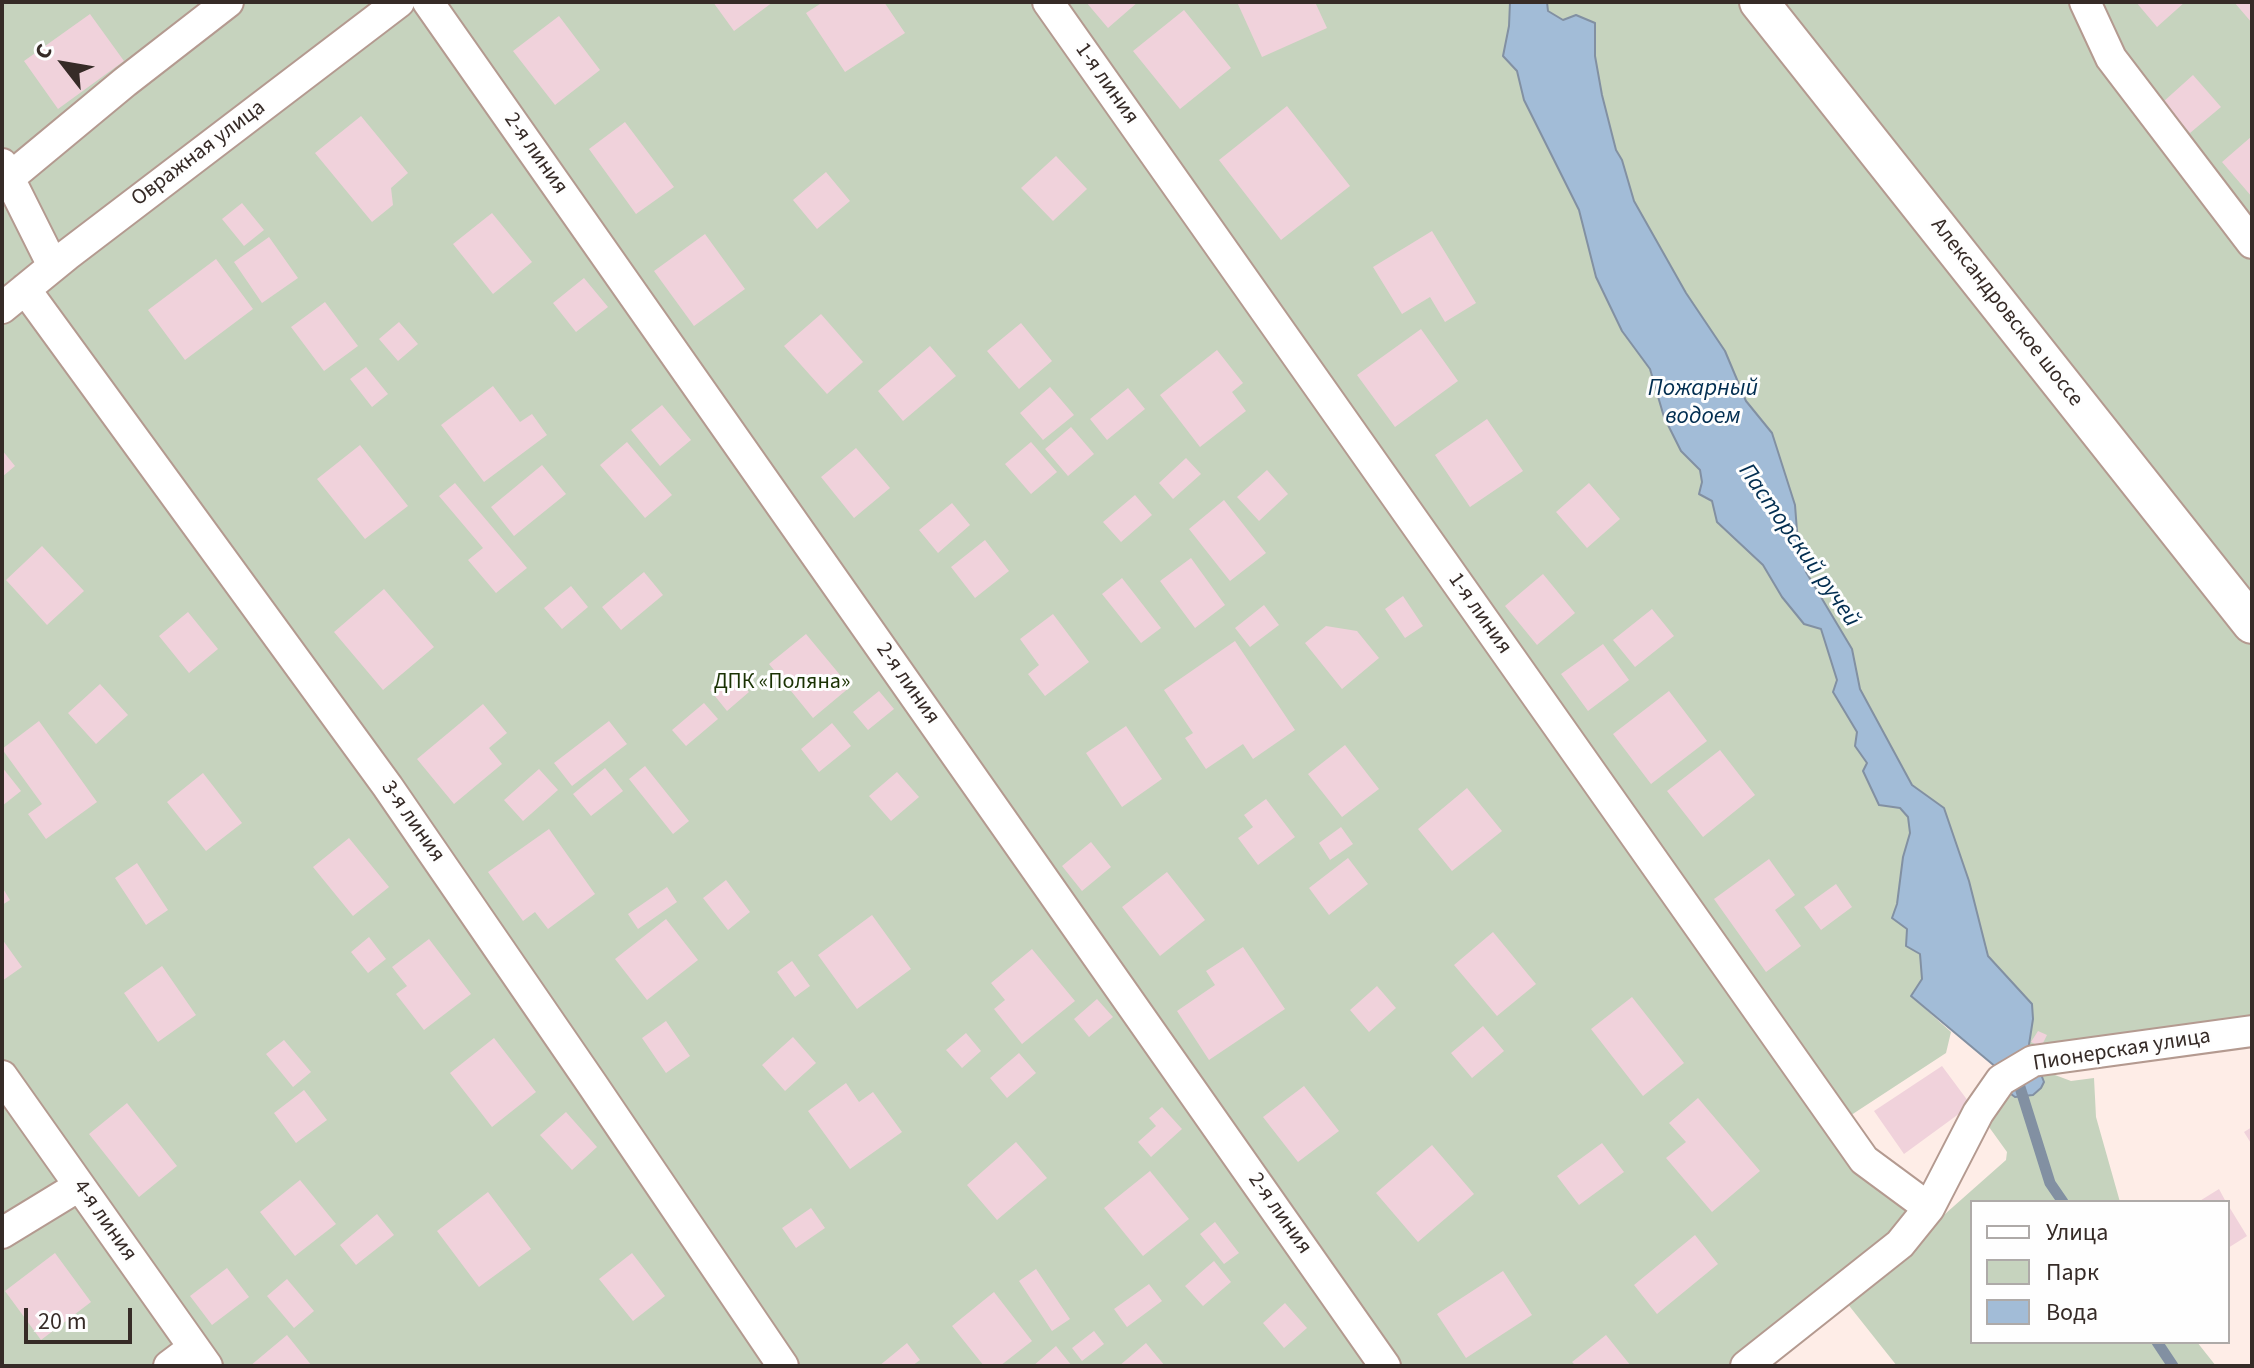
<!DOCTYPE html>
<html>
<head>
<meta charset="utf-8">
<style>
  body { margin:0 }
  #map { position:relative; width:2254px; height:1368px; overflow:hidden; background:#feede7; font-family:"Source Sans 3",sans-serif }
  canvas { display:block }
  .frame { position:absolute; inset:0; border:4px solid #362b27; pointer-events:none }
  .legend { position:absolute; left:1970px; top:1200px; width:260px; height:144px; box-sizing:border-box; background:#fefefe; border:2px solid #aeaaa8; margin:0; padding:10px 14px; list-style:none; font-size:24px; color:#362b27 }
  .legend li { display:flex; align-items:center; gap:16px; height:40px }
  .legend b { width:40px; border:2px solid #aeaaa8 }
  .north { position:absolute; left:24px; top:24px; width:80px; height:80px; -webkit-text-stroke:6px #fefefe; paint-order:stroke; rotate:301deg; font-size:22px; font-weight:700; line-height:32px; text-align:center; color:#362b27 }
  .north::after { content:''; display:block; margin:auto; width:28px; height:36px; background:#362b27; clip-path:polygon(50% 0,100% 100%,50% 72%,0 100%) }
  .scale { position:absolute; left:24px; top:1308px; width:108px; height:36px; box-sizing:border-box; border:4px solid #362b27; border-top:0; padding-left:10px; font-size:24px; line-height:28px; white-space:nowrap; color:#362b27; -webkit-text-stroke:6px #fefefe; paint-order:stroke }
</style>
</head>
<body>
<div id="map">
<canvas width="2254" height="1368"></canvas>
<div class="frame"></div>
<ul class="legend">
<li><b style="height:10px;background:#fff"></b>Улица</li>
<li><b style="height:22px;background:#c6d3be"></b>Парк</li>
<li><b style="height:22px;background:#a2bcd7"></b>Вода</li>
</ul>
<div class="north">С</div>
<div class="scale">20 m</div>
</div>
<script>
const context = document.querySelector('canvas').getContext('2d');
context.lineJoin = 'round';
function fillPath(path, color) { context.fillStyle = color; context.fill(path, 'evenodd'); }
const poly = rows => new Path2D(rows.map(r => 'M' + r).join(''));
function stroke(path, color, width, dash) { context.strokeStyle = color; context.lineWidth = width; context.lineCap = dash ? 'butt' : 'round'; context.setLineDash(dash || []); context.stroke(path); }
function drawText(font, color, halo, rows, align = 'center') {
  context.font = font + ' "Source Sans 3",sans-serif'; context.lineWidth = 6; context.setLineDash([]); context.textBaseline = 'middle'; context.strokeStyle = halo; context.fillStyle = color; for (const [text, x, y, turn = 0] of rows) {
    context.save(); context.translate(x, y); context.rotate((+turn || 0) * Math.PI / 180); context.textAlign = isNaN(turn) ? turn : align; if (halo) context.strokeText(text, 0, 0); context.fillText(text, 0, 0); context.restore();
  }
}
const green = poly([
  [2,2,1510,2,1509,26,1503,56,1517,71,1524,100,1579,210,1596,277,1622,331,1650,369,1664,417,1681,451,1700,469,1702,482,1712,501,1717,522,1763,565,1782,597,1821,629,1837,680,1833,692,1857,732,1868,763,1908,817,1910,833,1903,857,1897,904,1892,918,1907,929,1920,954,1922,979,1911,996,1951,1032,1946,1053,1839,1123,1936,1213,1945,1214,2006,1160,2007,1152,1989,1127,1994,1106,2007,1091,2015,1097,2033,1095,2039,1069,2071,1081,2094,1078,2096,1117,2120,1202,1972,1202,1972,1342,2197,1342,2216,1366,1897,1366,1839,1293,1746,1366,2,1366],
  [1547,2,2252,2,2252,1032,2028,1051,2033,1019,2032,1004,1988,956,1969,881,1944,808,1912,785,1860,689,1852,649,1806,573,1798,544,1795,505,1772,433,1746,401,1725,351,1686,293,1634,201,1622,160,1616,150,1602,95,1595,56,1594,23,1563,20,1548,11]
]);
const water = poly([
  [1510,2,1547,2,1548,11,1563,20,1576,15,1595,23,1595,56,1602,95,1616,150,1622,160,1634,201,1686,293,1725,351,1746,401,1772,433,1795,505,1798,544,1806,572,1852,649,1860,689,1912,785,1944,808,1969,881,1988,956,2032,1004,2033,1019,2028,1051,1997,1068,1911,996,1922,979,1920,954,1906,946,1907,929,1892,918,1897,904,1903,857,1910,833,1908,817,1900,808,1879,805,1863,771,1867,763,1855,746,1857,732,1833,692,1837,680,1821,629,1804,624,1782,597,1763,565,1717,522,1712,501,1699,494,1702,482,1700,470,1681,451,1664,417,1650,369,1622,331,1596,277,1579,210,1524,100,1517,71,1503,56,1509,26,1510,2],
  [2039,1069,2044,1082,2041,1088,2033,1095,2015,1097,2007,1091,2039,1069]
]);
const stream = poly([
  [2018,1081,2050,1183,2063,1202],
  [2157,1342,2173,1366]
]);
const building = poly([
  [713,2,773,2,734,31],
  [823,2,884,2,905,33,845,72,806,13],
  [1086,2,1138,2,1108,28],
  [1237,2,1315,2,1327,28,1262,57],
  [2136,2,2185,2,2157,27],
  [2234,2,2252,2,2252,23],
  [1184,10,1231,68,1180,109,1133,51],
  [90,14,124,61,58,109,24,61],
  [559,16,600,70,555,105,513,51],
  [2193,75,2221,107,2190,133,2163,102],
  [1287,106,1350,186,1281,240,1219,160],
  [361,116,408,173,391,188,393,205,372,222,315,153],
  [625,122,674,187,636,214,589,149],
  [2252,136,2252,197,2222,162],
  [1056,156,1087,189,1053,221,1021,188],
  [826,172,850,201,817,229,793,200],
  [242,203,264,230,244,246,222,219],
  [492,213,532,262,493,294,453,244],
  [1432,231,1476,303,1445,322,1430,297,1402,314,1373,267],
  [705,234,745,289,694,326,654,271],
  [269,237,298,278,262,303,234,262],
  [216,259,253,309,185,360,148,310],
  [584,278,608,307,576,332,553,303],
  [325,302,358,346,324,371,291,327],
  [821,314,863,362,827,394,784,346],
  [399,322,418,344,398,361,379,339],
  [1021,323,1052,361,1019,389,987,351],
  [1421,329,1458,381,1395,427,1357,375],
  [930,346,956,376,903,421,878,391],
  [1217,350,1243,383,1232,392,1246,411,1200,447,1160,395],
  [366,367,388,394,372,407,350,379],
  [493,386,520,422,532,414,547,435,484,482,441,425],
  [1050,387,1074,415,1043,440,1020,413],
  [1128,388,1145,409,1107,440,1090,419],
  [662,405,691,440,660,466,631,430],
  [1487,419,1523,471,1470,507,1435,455],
  [1071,427,1094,454,1068,476,1045,449],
  [627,442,672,495,645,518,600,465],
  [1031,442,1057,472,1031,494,1005,464],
  [360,445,408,506,365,539,317,479],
  [856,448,890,488,854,518,821,477],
  [2,450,15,466,2,477],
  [1186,458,1201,474,1173,499,1159,483],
  [542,465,566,494,514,536,491,507],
  [1267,470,1288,494,1259,521,1237,497],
  [455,483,527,568,496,593,468,560,483,548,439,496],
  [1589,483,1620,519,1587,548,1556,512],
  [1135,495,1152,515,1121,542,1103,522],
  [1224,500,1266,553,1230,581,1189,529],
  [952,503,970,525,938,553,919,530],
  [985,540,1009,571,975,598,951,567],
  [42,546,84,591,47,625,6,580],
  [1191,558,1225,605,1195,628,1160,581],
  [644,572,663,595,621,630,602,607],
  [1543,574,1575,613,1537,645,1505,606],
  [1122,578,1161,628,1141,643,1102,594],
  [571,586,588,607,562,629,544,608],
  [384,589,434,647,383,690,334,632],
  [1403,596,1423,626,1405,638,1385,609],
  [1264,605,1279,625,1250,647,1235,628],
  [1652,609,1674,636,1635,667,1613,640],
  [188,612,218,649,189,673,159,636],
  [1053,614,1089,662,1045,696,1028,674,1039,665,1020,639],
  [1326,626,1357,631,1379,658,1342,689,1305,643],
  [806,634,850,687,813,718,769,664],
  [1235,641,1295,730,1253,759,1243,744,1206,769,1185,738,1193,733,1164,690],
  [1603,644,1629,680,1588,711,1561,674],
  [732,672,749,692,727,711,710,690],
  [100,684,128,715,96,744,68,713],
  [879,691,894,709,868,730,853,712],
  [1669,691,1707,741,1651,784,1613,734],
  [704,703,718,719,686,746,672,730],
  [483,704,507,733,489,748,502,764,454,804,417,759],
  [39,721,97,802,46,839,28,814,42,804,2,749],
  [609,721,627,744,572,786,554,763],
  [832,723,851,746,819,772,801,749],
  [1126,726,1162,779,1122,807,1086,753],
  [1345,745,1379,789,1342,817,1308,774],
  [1720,750,1755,795,1703,837,1667,791],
  [645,766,689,821,673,834,629,779],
  [2,767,21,791,2,806],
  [605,768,623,791,591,816,573,794],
  [539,769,558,790,523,821,504,800],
  [897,772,919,797,891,821,869,796],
  [203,773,242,823,206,851,167,802],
  [1467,788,1502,831,1452,871,1418,829],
  [1266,799,1295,837,1258,865,1238,838,1253,827,1244,815],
  [1341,827,1353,844,1330,860,1319,843],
  [549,829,595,894,548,929,535,912,523,921,488,872],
  [349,838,389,887,353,916,313,867],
  [1091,842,1111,867,1082,891,1062,866],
  [1348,858,1368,884,1329,915,1309,888],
  [1769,859,1795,895,1775,910,1801,946,1766,972,1714,899],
  [137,863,168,910,146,925,115,878],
  [1167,872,1205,920,1160,956,1122,907],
  [726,880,750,912,728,930,703,898],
  [1836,884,1852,907,1821,930,1804,907],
  [2,887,10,900,2,905],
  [667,887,677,902,638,929,628,914],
  [872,915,911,969,857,1009,818,955],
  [666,919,698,960,647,1000,615,959],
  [1493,932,1536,984,1497,1016,1454,965],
  [369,937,386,959,368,973,351,952],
  [2,939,22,967,2,981],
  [429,939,471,994,424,1030,396,994,407,986,392,967],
  [1243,947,1285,1009,1209,1060,1177,1011,1215,985,1206,971],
  [1032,949,1075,1001,1022,1044,994,1009,1005,1000,991,983],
  [792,961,810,986,795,997,777,972],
  [162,966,196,1015,158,1042,124,993],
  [1377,986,1396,1008,1369,1032,1350,1010],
  [1632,997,1684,1063,1643,1096,1591,1029],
  [1097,999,1113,1017,1089,1037,1074,1019],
  [666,1021,690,1056,666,1073,642,1038],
  [1483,1026,1504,1051,1472,1078,1451,1053],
  [2038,1031,2047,1035,2041,1047,2031,1042],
  [966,1033,981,1051,962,1068,946,1050],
  [793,1037,816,1063,785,1091,762,1065],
  [494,1038,536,1092,492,1127,450,1073],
  [284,1040,311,1072,293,1087,266,1054],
  [1019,1053,1036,1073,1007,1098,990,1078],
  [1942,1066,1971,1105,1904,1154,1874,1111],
  [846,1083,859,1102,873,1092,902,1132,850,1169,808,1111],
  [1304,1086,1339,1131,1298,1162,1263,1117],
  [304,1090,327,1120,296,1143,274,1113],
  [1698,1098,1760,1171,1712,1212,1666,1158,1686,1142,1669,1123],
  [127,1103,177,1166,139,1197,89,1134],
  [1162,1107,1182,1129,1151,1157,1138,1142,1156,1126,1149,1118],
  [566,1112,597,1147,572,1170,540,1135],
  [2252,1127,2252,1145,2244,1132],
  [1016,1142,1047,1178,997,1220,967,1185],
  [1602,1143,1624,1172,1579,1205,1557,1176],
  [1432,1145,1474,1194,1418,1242,1376,1193],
  [1150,1171,1189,1219,1143,1256,1104,1208],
  [300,1180,336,1224,295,1256,260,1212],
  [2219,1189,2226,1202,2198,1202],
  [488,1192,531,1249,479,1287,437,1231],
  [2228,1205,2247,1236,2228,1248],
  [811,1208,825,1228,796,1248,782,1228],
  [377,1214,394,1235,356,1265,340,1245],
  [1215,1222,1239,1253,1224,1264,1200,1234],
  [1695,1235,1718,1264,1657,1314,1634,1285],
  [55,1253,91,1302,41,1340,5,1291],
  [632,1253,665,1296,633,1321,599,1279],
  [1214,1261,1231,1282,1203,1306,1185,1286],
  [227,1268,249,1297,212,1325,190,1296],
  [1036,1269,1070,1319,1052,1331,1019,1281],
  [1503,1271,1532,1315,1466,1358,1437,1314],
  [287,1279,314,1311,294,1328,267,1296],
  [1149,1284,1162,1301,1127,1327,1114,1309],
  [994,1292,1032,1341,1000,1366,984,1366,952,1326],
  [1285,1303,1307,1328,1284,1348,1263,1323],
  [1094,1331,1104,1344,1082,1361,1072,1348],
  [287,1335,312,1366,250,1366],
  [1606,1335,1631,1366,1576,1366,1572,1362],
  [907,1343,920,1360,912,1366,879,1366],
  [1146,1343,1165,1366,1119,1366],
  [1056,1346,1072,1366,1033,1366]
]);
const minor = poly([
  [428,2,1385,1366],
  [1048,2,1864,1160,1929,1208],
  [2085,2,2111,58,2252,243],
  [2,164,53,266],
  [2,184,125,82,228,2],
  [25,289,388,787,592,1084,783,1366],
  [2,308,67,255,399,2],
  [2,1076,207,1366],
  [2,1233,79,1186],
  [169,1366,193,1348],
  [1746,1366,1900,1244,1929,1208,1978,1113,2001,1080,2033,1061,2252,1031]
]);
const tertiary = poly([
  [1759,2,2252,624]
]);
const streetNames = [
  ["1-я линия",1106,84,55],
  ["Овражная улица",199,154,-37],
  ["2-я линия",535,154,55],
  ["Александровское шоссе",2006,313,52],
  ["1-я линия",1479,614,55],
  ["2-я линия",907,684,55],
  ["3-я линия",412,822,55],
  ["Пионерская улица",2122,1051,-9],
  ["2-я линия",1279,1214,55],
  ["4-я линия",104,1221,55]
];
const parkNames = [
  ["ДПК «Поляна»",782,683]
];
const waterNames = [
  ["Пожарный",1703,390],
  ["водоем",1703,418],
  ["Пасторский ручей",1798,546,55]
];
fillPath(green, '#c6d3be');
fillPath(water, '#a2bcd7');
stroke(water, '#8290a2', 2);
stroke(stream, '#8290a2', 11);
fillPath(building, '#f0d2db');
stroke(minor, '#b49a90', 34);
stroke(tertiary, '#b49a90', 42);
stroke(minor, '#fff', 30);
stroke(tertiary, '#fff', 38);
drawText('22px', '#362b27', '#fefefe', streetNames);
drawText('22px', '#1a3203', '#fefefe', parkNames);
drawText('italic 24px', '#012d50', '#fefefe', waterNames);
</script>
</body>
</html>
